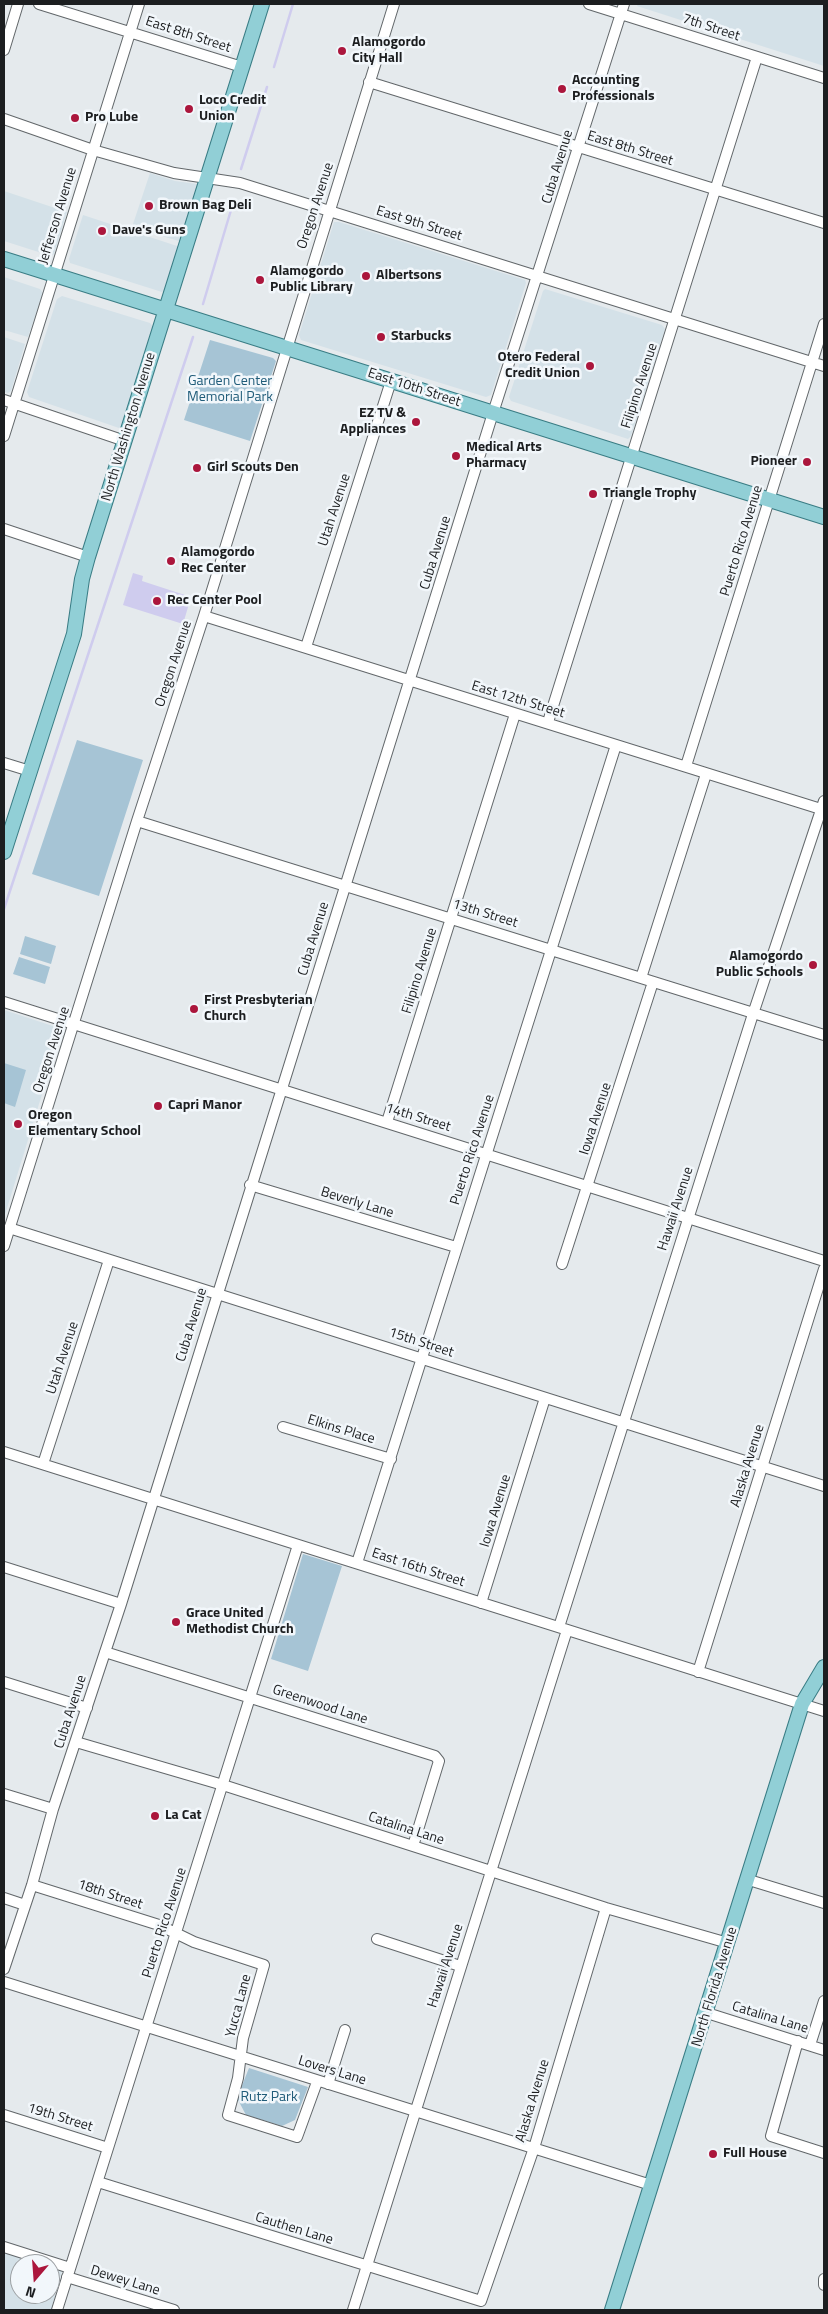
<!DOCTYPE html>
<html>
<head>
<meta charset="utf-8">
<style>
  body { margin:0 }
  #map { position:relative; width:828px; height:2314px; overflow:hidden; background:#e5eaed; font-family:"Titillium Web",sans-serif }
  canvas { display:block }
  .frame { position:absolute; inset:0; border:5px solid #1c1e20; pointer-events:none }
  .north { position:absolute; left:10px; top:2254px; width:50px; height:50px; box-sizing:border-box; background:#f2f7fb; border:1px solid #9ca0a3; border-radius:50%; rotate:198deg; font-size:14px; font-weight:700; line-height:20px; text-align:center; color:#1c1e20 }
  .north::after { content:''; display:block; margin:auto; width:18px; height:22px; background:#ab163c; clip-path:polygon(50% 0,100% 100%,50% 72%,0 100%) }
</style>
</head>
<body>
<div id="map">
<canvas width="828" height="2314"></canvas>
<div class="frame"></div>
<div class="north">N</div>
</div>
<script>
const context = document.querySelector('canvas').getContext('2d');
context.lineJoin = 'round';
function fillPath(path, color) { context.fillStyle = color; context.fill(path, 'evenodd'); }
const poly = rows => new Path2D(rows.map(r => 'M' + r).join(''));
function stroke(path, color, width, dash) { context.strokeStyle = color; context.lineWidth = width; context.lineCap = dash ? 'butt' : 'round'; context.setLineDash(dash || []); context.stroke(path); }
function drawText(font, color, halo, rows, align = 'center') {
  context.font = font + ' "Titillium Web",sans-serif'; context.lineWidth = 5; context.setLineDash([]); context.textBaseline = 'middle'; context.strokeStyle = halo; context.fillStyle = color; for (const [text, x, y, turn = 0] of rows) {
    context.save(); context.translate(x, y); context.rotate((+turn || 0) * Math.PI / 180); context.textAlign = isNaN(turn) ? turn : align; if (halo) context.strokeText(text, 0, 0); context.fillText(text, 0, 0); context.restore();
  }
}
const built = poly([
  [638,4,824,4,824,66,637,6],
  [150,173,175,181,197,184,199,189,182,242,132,227],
  [4,191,67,212,54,254,51,256,4,241],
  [83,215,180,247,166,290,162,292,70,263,69,259],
  [334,222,339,222,525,280,526,283,491,395,486,397,301,340,299,335],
  [4,277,40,289,43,293,28,337,4,330],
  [545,289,662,325,665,329,631,436,628,439,511,401,509,397,543,291],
  [62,296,150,323,154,328,124,425,119,428,29,397,27,392,57,299],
  [4,337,25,344,11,391,8,393,4,392],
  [4,1010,62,1029,4,1218],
  [4,2252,41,2264,20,2264,20,2294,50,2294,50,2267,62,2271,51,2310,4,2310]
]);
const green = poly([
  [210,340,273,358,276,361,250,441,184,420],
  [77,740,143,760,99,896,32,874],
  [25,936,56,946,51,964,20,954],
  [19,957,50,967,45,984,13,974],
  [4,1063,26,1070,15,1107,4,1103],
  [303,1554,342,1566,308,1671,271,1659],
  [249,2068,308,2087,295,2120,282,2126,246,2115,237,2098]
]);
const water = poly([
  [133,573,143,576,142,581,191,597,183,624,123,605]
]);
const stream = poly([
  [274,67,293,4],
  [241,169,267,87],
  [203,304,234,200],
  [4,909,193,337]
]);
const minor = poly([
  [39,4,242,67],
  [589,4,824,78],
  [4,50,18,4],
  [369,82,824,223],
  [4,119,93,150,174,173,240,183,824,366],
  [4,400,125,441],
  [4,436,139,4],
  [4,529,88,557],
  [204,616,824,810],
  [306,647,391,381],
  [548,722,757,57],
  [4,763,30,771],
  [686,766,824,324],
  [137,821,824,1035],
  [641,978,706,774],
  [4,1002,824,1261],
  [387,1122,515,714],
  [250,1185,456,1247],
  [9,1228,824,1486],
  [4,1246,137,821,204,616,394,4],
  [562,1264,653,982],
  [283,1427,391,1459],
  [4,1452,824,1711],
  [43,1464,109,1260],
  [357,1563,616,745],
  [4,1567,121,1604],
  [481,1603,545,1398],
  [559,1627,753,1014,824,801],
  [105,1652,435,1756,439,1761,413,1846],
  [698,1672,824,1269],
  [4,1682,87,1708],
  [76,1742,223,1785,606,1908,728,1943],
  [4,1794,53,1809],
  [749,1880,824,1903],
  [32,1885,159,1925,194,1942,264,1965,243,2038,238,2078,228,2115,297,2137,317,2082],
  [4,1898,25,1905],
  [377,1939,460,1966],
  [4,1969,32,1885,53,1809,121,1604,493,413,624,4],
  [4,1982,651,2185],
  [707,2013,824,2050],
  [798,2041,771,2136,824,2153],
  [810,2045,824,2001],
  [328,2084,345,2030],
  [4,2115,108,2148],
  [98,2182,481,2301,534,2148,606,1908],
  [4,2247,70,2268],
  [67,2277,174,2310],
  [824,2279,824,2285],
  [57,2310,298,1545],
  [353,2310,567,1630]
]);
const major = poly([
  [4,259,824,517],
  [4,852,74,634,82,579,88,557,262,4],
  [612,2310,802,1704,824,1667]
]);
const markers = [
  [342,51,5,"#ab163c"],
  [562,89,5,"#ab163c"],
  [189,109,5,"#ab163c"],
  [75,118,5,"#ab163c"],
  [149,206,5,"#ab163c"],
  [102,231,5,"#ab163c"],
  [366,276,5,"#ab163c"],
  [260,280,5,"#ab163c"],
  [381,337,5,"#ab163c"],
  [590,366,5,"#ab163c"],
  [416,422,5,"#ab163c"],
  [456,456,5,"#ab163c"],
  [807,462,5,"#ab163c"],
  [197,468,5,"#ab163c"],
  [593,494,5,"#ab163c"],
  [171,561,5,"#ab163c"],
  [157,601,5,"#ab163c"],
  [813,965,5,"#ab163c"],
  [194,1009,5,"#ab163c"],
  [158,1106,5,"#ab163c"],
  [18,1124,5,"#ab163c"],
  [176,1622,5,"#ab163c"],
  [155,1816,5,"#ab163c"],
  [713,2154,5,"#ab163c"]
];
const streetNames = [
  ["7th Street",711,28,18],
  ["East 8th Street",188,35,18],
  ["East 8th Street",630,149,17],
  ["Cuba Avenue",558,167,-73],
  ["Oregon Avenue",316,206,-72],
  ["Jefferson Avenue",58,216,-73],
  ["East 9th Street",419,224,17],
  ["Filipino Avenue",640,386,-72],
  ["East 10th Street",414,388,18],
  ["North Washington Avenue",129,427,-73],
  ["Utah Avenue",335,510,-72],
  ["Puerto Rico Avenue",742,541,-73],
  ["Cuba Avenue",436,553,-73],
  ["Oregon Avenue",174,664,-72],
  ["East 12th Street",518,700,17],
  ["13th Street",485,914,17],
  ["Cuba Avenue",314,939,-73],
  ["Filipino Avenue",420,971,-73],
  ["Oregon Avenue",52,1050,-72],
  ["14th Street",418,1118,17],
  ["Iowa Avenue",596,1119,-72],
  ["Puerto Rico Avenue",473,1150,-72],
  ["Beverly Lane",357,1203,17],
  ["Hawaii Avenue",676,1209,-72],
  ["Cuba Avenue",192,1325,-73],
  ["15th Street",421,1343,18],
  ["Utah Avenue",63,1358,-72],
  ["Elkins Place",341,1430,17],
  ["Alaska Avenue",748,1466,-73],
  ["Iowa Avenue",496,1511,-73],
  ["East 16th Street",418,1568,18],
  ["Greenwood Lane",320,1705,18],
  ["Cuba Avenue",71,1712,-72],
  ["Catalina Lane",406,1829,18],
  ["18th Street",110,1895,18],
  ["Puerto Rico Avenue",165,1923,-72],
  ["Hawaii Avenue",446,1966,-72],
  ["North Florida Avenue",715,1987,-73],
  ["Yucca Lane",239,2006,-75],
  ["Catalina Lane",770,2018,17],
  ["Lovers Lane",332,2071,17],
  ["Alaska Avenue",533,2101,-73],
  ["19th Street",60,2118,17],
  ["Cauthen Lane",294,2229,17],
  ["Dewey Lane",125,2281,17]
];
const poiNames = [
  ["Alamogordo",352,43],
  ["City Hall",352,59],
  ["Accounting",572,81],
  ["Professionals",572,97],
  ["Loco Credit",199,101],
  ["Union",199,117],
  ["Pro Lube",85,118],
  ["Brown Bag Deli",159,206],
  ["Dave's Guns",112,231],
  ["Alamogordo",270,272],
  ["Public Library",270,288],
  ["Albertsons",376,276],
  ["Starbucks",391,337],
  ["Otero Federal",580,358,"right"],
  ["Credit Union",580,374,"right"],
  ["EZ TV &",406,414,"right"],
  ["Appliances",406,430,"right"],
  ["Medical Arts",466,448],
  ["Pharmacy",466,464],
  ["Pioneer",797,462,"right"],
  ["Girl Scouts Den",207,468],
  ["Triangle Trophy",603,494],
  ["Alamogordo",181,553],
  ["Rec Center",181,569],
  ["Rec Center Pool",167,601],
  ["Alamogordo",803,957,"right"],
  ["Public Schools",803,973,"right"],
  ["First Presbyterian",204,1001],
  ["Church",204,1017],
  ["Capri Manor",168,1106],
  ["Oregon",28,1116],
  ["Elementary School",28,1132],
  ["Grace United",186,1614],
  ["Methodist Church",186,1630],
  ["La Cat",165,1816],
  ["Full House",723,2154]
];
const parkNames = [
  ["Garden Center",230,382],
  ["Memorial Park",230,398],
  ["Rutz Park",269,2098]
];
fillPath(built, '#d4e1e8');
fillPath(green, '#a6c4d5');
fillPath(water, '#cfccee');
stroke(stream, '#cfccee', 2.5);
stroke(minor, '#62676a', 12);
stroke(major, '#397c84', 16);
stroke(minor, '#fff', 10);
stroke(major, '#91cfd6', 14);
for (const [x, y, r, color] of markers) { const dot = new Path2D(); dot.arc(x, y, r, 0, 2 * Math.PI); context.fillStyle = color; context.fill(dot); stroke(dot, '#f2f7fb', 2); }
drawText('14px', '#1c1e20', '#f2f7fb', streetNames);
drawText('bold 14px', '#1c1e20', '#f2f7fb', poiNames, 'left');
drawText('14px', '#205c79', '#f2f7fb', parkNames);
</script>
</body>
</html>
